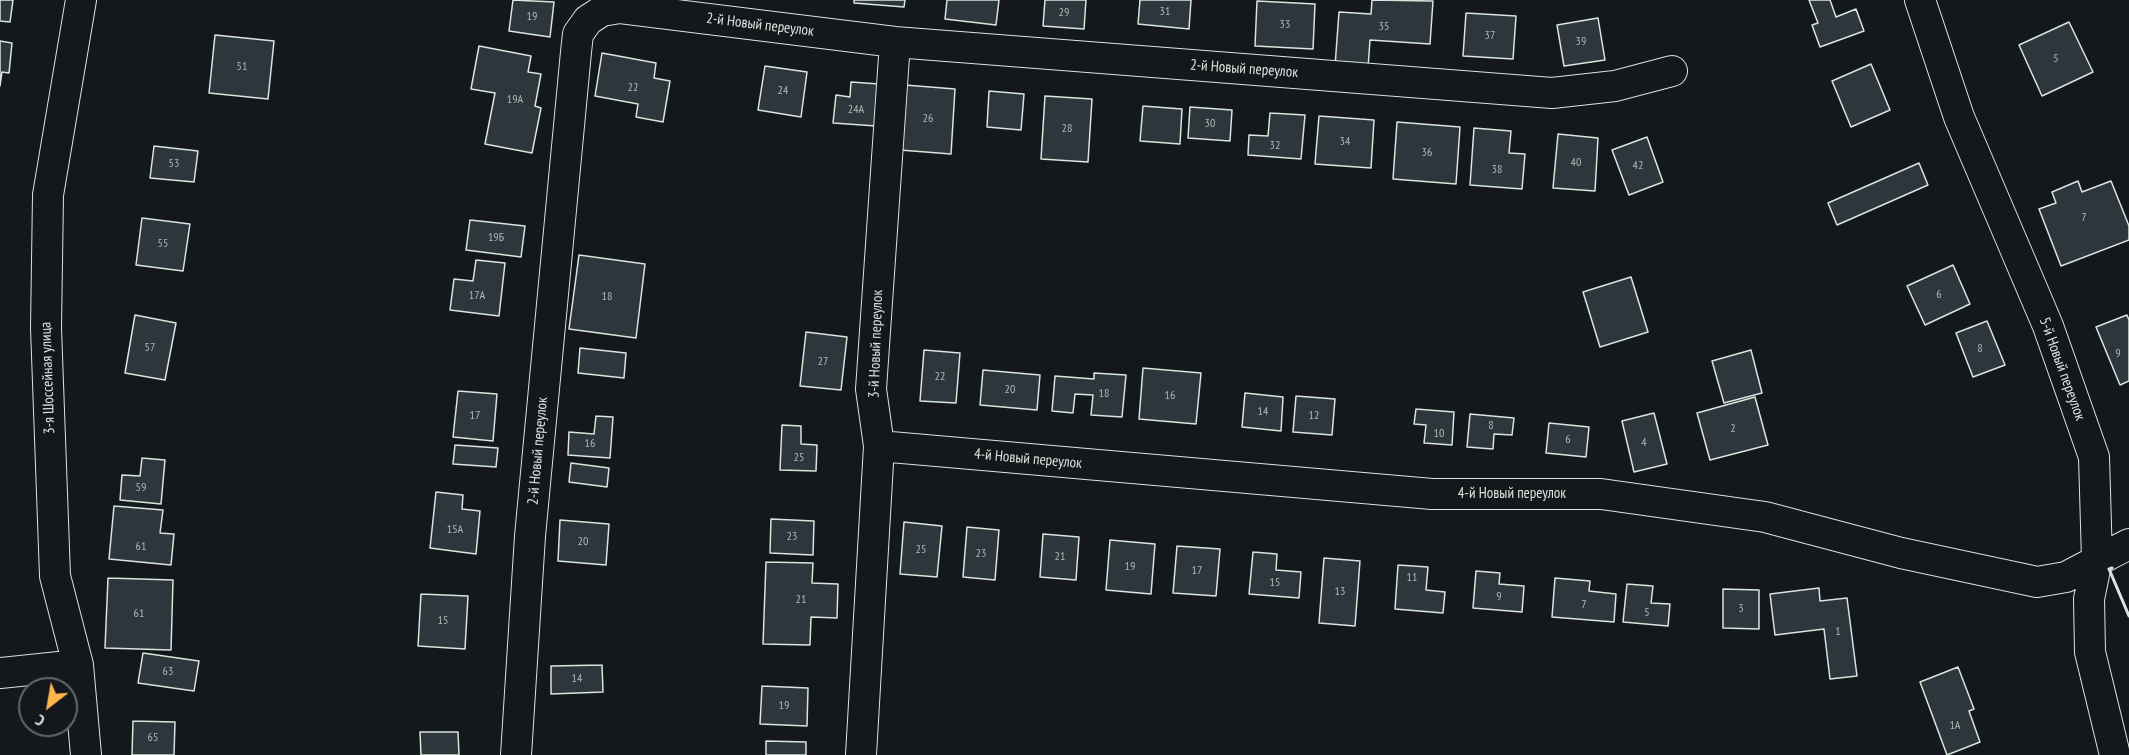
<!DOCTYPE html>
<html>
<head>
<meta charset="utf-8">
<style>
  body { margin:0 }
  #map { position:relative; width:2129px; height:755px; overflow:hidden; background:#14181c; font-family:"PT Sans Narrow",sans-serif }
  canvas { display:block }
  .north { position:absolute; left:18px; top:677px; width:60px; height:60px; box-sizing:border-box; background:#14181c; border:2px solid #626a69; border-radius:50%; rotate:211deg; font-size:16px; font-weight:700; line-height:24px; text-align:center; color:#d8e6dc }
  .north::after { content:''; display:block; margin:auto; width:21px; height:27px; background:#ffb74d; clip-path:polygon(50% 0,100% 100%,50% 72%,0 100%) }
</style>
</head>
<body>
<div id="map">
<canvas width="2129" height="755"></canvas>
<div class="north">С</div>
</div>
<script>
const context = document.querySelector('canvas').getContext('2d');
context.lineJoin = 'round';
function fillPath(path, color) { context.fillStyle = color; context.fill(path, 'evenodd'); }
const poly = rows => new Path2D(rows.map(r => 'M' + r).join(''));
function stroke(path, color, width, dash) { context.strokeStyle = color; context.lineWidth = width; context.lineCap = dash ? 'butt' : 'round'; context.setLineDash(dash || []); context.stroke(path); }
function drawText(font, color, halo, rows, align = 'center') {
  context.font = font + ' "PT Sans Narrow",sans-serif'; context.lineWidth = 4.5; context.setLineDash([]); context.textBaseline = 'middle'; context.strokeStyle = halo; context.fillStyle = color; for (const [text, x, y, turn = 0] of rows) {
    context.save(); context.translate(x, y); context.rotate((+turn || 0) * Math.PI / 180); context.textAlign = isNaN(turn) ? turn : align; if (halo) context.strokeText(text, 0, 0); context.fillText(text, 0, 0); context.restore();
  }
}
const building = poly([
  [0,0,13,0,10,22,0,21,0,0],
  [513,0,554,2,550,37,509,31,513,0],
  [854,0,905,0,904,7,854,3,854,0],
  [947,0,999,0,996,25,945,19,947,0],
  [1045,0,1086,0,1084,29,1043,26,1045,0],
  [1140,0,1191,0,1189,29,1138,24,1140,0],
  [1372,0,1433,1,1430,44,1370,40,1368,68,1335,66,1339,12,1371,14,1372,0],
  [1809,0,1830,0,1836,17,1856,9,1864,31,1820,47,1812,25,1818,23,1809,0],
  [1257,1,1315,4,1313,49,1255,46,1257,1],
  [1466,13,1516,16,1513,59,1463,56,1466,13],
  [1598,18,1605,60,1564,66,1557,25,1598,18],
  [2069,22,2093,72,2042,96,2019,45,2069,22],
  [215,35,274,41,268,99,209,93,215,35],
  [0,41,12,43,9,73,2,72,0,86,0,41],
  [479,46,531,56,528,72,541,74,535,106,541,108,532,153,485,144,495,93,471,89,479,46],
  [602,53,656,63,654,78,670,81,663,122,636,117,638,104,595,96,602,53],
  [1871,64,1890,110,1851,127,1832,81,1871,64],
  [765,66,807,72,801,117,758,110,765,66],
  [851,82,879,84,876,126,833,123,836,95,850,97,851,82],
  [905,85,955,89,951,154,900,150,905,85],
  [989,91,1024,94,1021,130,987,127,989,91],
  [1045,96,1092,99,1088,162,1041,159,1045,96],
  [1143,106,1182,109,1180,144,1140,141,1143,106],
  [1190,107,1232,110,1230,141,1188,138,1190,107],
  [1270,113,1305,115,1301,159,1248,155,1249,135,1268,136,1270,113],
  [1319,116,1374,120,1371,168,1315,164,1319,116],
  [1397,122,1460,127,1456,184,1393,179,1397,122],
  [1474,128,1511,131,1509,153,1525,154,1522,189,1470,185,1474,128],
  [1558,134,1598,138,1595,191,1553,188,1558,134],
  [1647,137,1663,182,1629,195,1612,150,1647,137],
  [154,146,198,151,194,182,150,178,154,146],
  [1919,163,1928,185,1837,225,1828,203,1919,163],
  [2078,181,2082,192,2111,181,2129,226,2129,240,2061,266,2039,209,2056,203,2052,192,2078,181],
  [142,218,190,224,183,271,136,265,142,218],
  [470,220,525,226,521,257,466,250,470,220],
  [579,255,645,264,636,338,569,329,579,255],
  [476,260,505,263,499,316,450,310,454,279,473,281,476,260],
  [1953,265,1970,304,1925,325,1907,286,1953,265],
  [1631,277,1648,332,1600,347,1583,292,1631,277],
  [135,315,176,323,165,380,125,373,135,315],
  [2127,315,2129,320,2129,381,2120,385,2096,327,2127,315],
  [1987,321,2005,365,1973,377,1956,333,1987,321],
  [806,332,847,337,841,390,800,386,806,332],
  [580,348,626,353,624,378,578,373,580,348],
  [924,350,960,353,956,403,920,401,924,350],
  [1751,350,1762,393,1724,403,1712,361,1751,350],
  [1143,368,1201,373,1196,424,1139,419,1143,368],
  [983,370,1040,375,1037,410,980,405,983,370],
  [1094,373,1126,375,1122,417,1091,415,1093,395,1075,394,1073,413,1052,411,1055,376,1094,379,1094,373],
  [458,391,497,394,493,441,453,437,458,391],
  [1245,393,1283,397,1281,431,1242,427,1245,393],
  [1296,396,1335,399,1332,435,1293,432,1296,396],
  [1755,397,1768,445,1710,460,1697,413,1755,397],
  [1416,409,1454,412,1452,445,1424,443,1426,425,1414,424,1416,409],
  [1654,413,1667,464,1634,472,1622,421,1654,413],
  [1470,414,1514,418,1512,435,1494,434,1493,449,1467,447,1470,414],
  [596,416,613,417,610,458,568,455,569,432,594,434,596,416],
  [1549,423,1589,427,1586,457,1546,453,1549,423],
  [782,425,801,426,801,444,817,445,816,471,780,470,782,425],
  [455,445,498,448,496,467,453,464,455,445],
  [142,458,165,460,161,504,120,500,122,475,140,476,142,458],
  [571,463,609,468,607,487,569,482,571,463],
  [436,492,463,495,462,509,480,511,476,554,430,548,436,492],
  [114,506,163,510,160,533,174,534,171,565,109,559,114,506],
  [771,519,814,521,813,555,770,553,771,519],
  [560,520,609,524,606,565,558,561,560,520],
  [904,522,942,526,937,577,900,574,904,522],
  [967,527,999,530,995,580,963,577,967,527],
  [1043,534,1079,537,1076,580,1040,577,1043,534],
  [1110,540,1155,544,1151,594,1106,590,1110,540],
  [1177,546,1220,549,1216,596,1173,593,1177,546],
  [1253,552,1277,554,1276,570,1301,572,1299,598,1249,594,1253,552],
  [1324,558,1360,561,1355,626,1319,623,1324,558],
  [766,562,813,563,812,583,838,584,837,618,811,617,810,645,763,644,766,562],
  [1398,565,1428,567,1426,590,1445,592,1443,613,1395,609,1398,565],
  [1476,571,1500,573,1499,584,1524,586,1522,612,1473,608,1476,571],
  [108,578,173,580,171,650,105,648,108,578],
  [1555,578,1590,581,1589,591,1616,594,1614,622,1552,617,1555,578],
  [1627,584,1653,586,1651,603,1670,604,1668,626,1623,622,1627,584],
  [1819,588,1820,601,1847,598,1857,676,1830,679,1824,629,1775,635,1770,594,1819,588],
  [1723,589,1759,590,1759,629,1723,628,1723,589],
  [421,594,468,596,465,649,418,646,421,594],
  [143,653,199,661,194,691,138,683,143,653],
  [602,665,603,692,551,694,551,666,602,665],
  [1958,667,1974,709,1969,711,1980,742,1947,755,1920,682,1958,667],
  [762,686,808,688,807,726,760,724,762,686],
  [133,721,175,722,174,755,132,755,133,721],
  [420,732,458,732,459,755,421,755,420,732],
  [766,741,806,742,806,755,766,755,766,741]
]);
const minor = poly([
  [81,0,48,195,46,328,55,576,78,665,86,755],
  [1920,0,1959,117,2048,326,2094,457,2097,560,2089,599,2090,652,2115,755],
  [879,446,1432,494,1601,494,1765,517,1901,553,2037,582,2066,577,2129,544],
  [0,673,78,665],
  [516,755,530,536,576,52,578,34,588,20,602,11,620,8,895,42,1552,93,1615,86,1672,71],
  [861,755,879,446,871,389,895,42]
]);
const wall = poly([
  [2112,568,2109,569,2129,616]
]);
const numberNames = [
  ["31",1165,12],
  ["29",1064,13],
  ["19",532,17],
  ["33",1285,25],
  ["35",1384,27],
  ["37",1490,36],
  ["39",1581,42],
  ["5",2056,59],
  ["51",242,67],
  ["22",633,88],
  ["24",783,91],
  ["19А",515,100],
  ["24А",856,110],
  ["26",928,119],
  ["30",1210,124],
  ["28",1067,129],
  ["34",1345,142],
  ["32",1275,146],
  ["36",1427,153],
  ["40",1576,163],
  ["53",174,164],
  ["42",1638,166],
  ["38",1497,170],
  ["7",2084,218],
  ["19Б",496,238],
  ["55",163,244],
  ["6",1939,295],
  ["17А",477,296],
  ["18",607,297],
  ["57",150,348],
  ["8",1980,349],
  ["9",2118,354],
  ["27",823,362],
  ["22",940,377],
  ["20",1010,390],
  ["18",1104,394],
  ["16",1170,396],
  ["14",1263,412],
  ["17",475,416],
  ["12",1314,416],
  ["8",1491,426],
  ["2",1733,429],
  ["10",1439,434],
  ["6",1568,440],
  ["4",1644,443],
  ["16",590,444],
  ["25",799,458],
  ["59",141,488],
  ["15А",455,530],
  ["23",792,537],
  ["20",583,542],
  ["61",141,547],
  ["25",921,550],
  ["23",981,554],
  ["21",1060,557],
  ["19",1130,567],
  ["17",1197,571],
  ["11",1412,578],
  ["15",1275,583],
  ["13",1340,592],
  ["9",1499,597],
  ["21",801,600],
  ["7",1584,605],
  ["3",1741,609],
  ["5",1647,613],
  ["61",139,614],
  ["15",443,621],
  ["1",1838,632],
  ["63",168,672],
  ["14",577,679],
  ["19",784,706],
  ["1А",1955,726],
  ["65",153,738]
];
const streetNames = [
  ["2-й Новый переулок",760,25,7],
  ["2-й Новый переулок",1244,69,4],
  ["3-й Новый переулок",876,344,-88],
  ["5-й Новый переулок",2062,369,70],
  ["3-я Шоссейная улица",48,378,-92],
  ["2-й Новый переулок",538,451,-85],
  ["4-й Новый переулок",1028,459,5],
  ["4-й Новый переулок",1512,494]
];
fillPath(building, '#2c363c');
stroke(building, '#d8e6dc', 1.5);
stroke(minor, '#d8e6dc', 32);
stroke(minor, '#14181c', 30);
stroke(wall, '#d8e6dc', 3);
drawText('12px', '#adbab4', null, numberNames);
drawText('15px', '#d8e6dc', '#14181c', streetNames);
</script>
</body>
</html>
